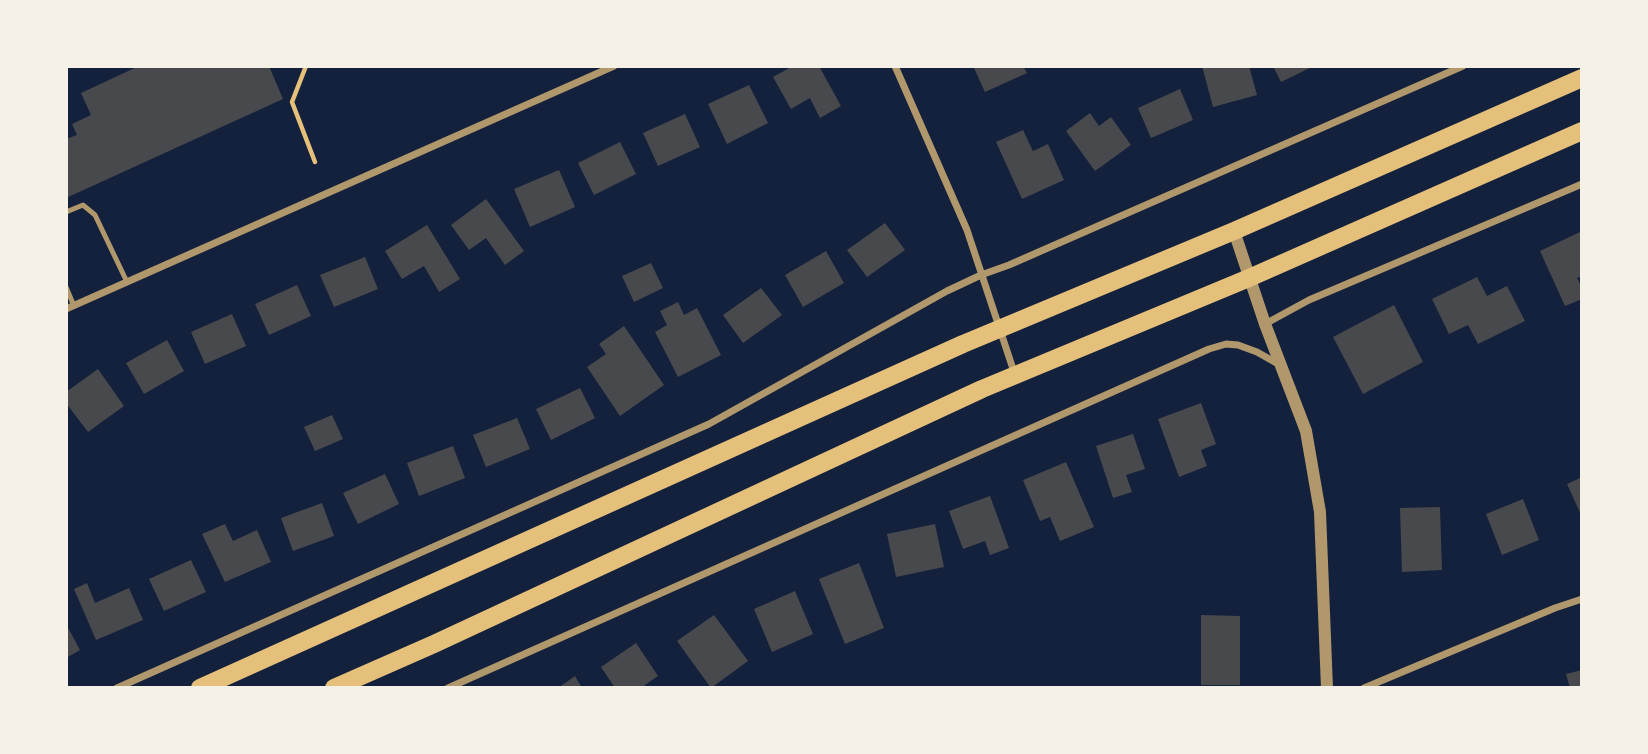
<!DOCTYPE html>
<html>
<head>
<meta charset="utf-8">
<style>
  body { margin:0 }
  #map { position:relative; width:1648px; height:754px; overflow:hidden; background:#14213d; font-family:Raleway,sans-serif }
  canvas { display:block }
  .frame { position:absolute; inset:0; border:68px solid #f6f1e7; pointer-events:none }
</style>
</head>
<body>
<div id="map">
<canvas width="1648" height="754"></canvas>
<div class="frame"></div>
</div>
<script>
const context = document.querySelector('canvas').getContext('2d');
context.lineJoin = 'round';
function fillPath(path, color) { context.fillStyle = color; context.fill(path, 'evenodd'); }
const poly = rows => new Path2D(rows.map(r => 'M' + r).join(''));
function stroke(path, color, width, dash) { context.strokeStyle = color; context.lineWidth = width; context.lineCap = dash ? 'butt' : 'round'; context.setLineDash(dash || []); context.stroke(path); }
const building = poly([
  [139,66,269,66,283,99,66,198,66,139,77,135,72,124,91,115,81,93],
  [793,66,819,66,841,106,820,118,810,98,791,109,773,77],
  [973,66,1023,66,1027,73,985,92],
  [1202,66,1249,66,1257,95,1213,107],
  [1273,66,1314,66,1281,82],
  [749,85,768,123,727,144,708,104],
  [1180,89,1193,120,1151,138,1138,108],
  [1090,113,1099,126,1111,117,1131,145,1095,171,1066,131],
  [685,114,700,147,658,166,643,133],
  [1023,130,1033,151,1048,144,1064,180,1022,199,996,142],
  [620,142,636,174,594,195,578,163],
  [559,170,575,207,530,227,514,189],
  [486,199,524,251,505,265,486,238,469,250,451,225],
  [885,223,905,250,867,277,847,250],
  [427,225,460,279,439,292,424,266,402,279,385,251],
  [1580,232,1582,276,1577,278,1582,288,1582,299,1565,306,1540,251],
  [826,251,844,283,803,307,785,275],
  [365,257,378,289,334,307,320,275],
  [651,263,663,288,634,302,622,276],
  [1477,277,1487,296,1507,286,1525,321,1478,344,1468,325,1449,334,1432,299],
  [297,285,311,316,269,335,255,304],
  [761,288,782,315,743,343,723,315],
  [678,302,684,315,697,308,721,355,678,377,655,332,667,325,660,311],
  [1394,305,1423,362,1363,394,1333,337],
  [232,314,246,346,205,364,191,332],
  [624,326,664,385,620,416,587,367,606,354,599,344],
  [167,340,184,371,144,394,126,363],
  [98,369,124,406,88,432,66,403,66,392],
  [580,388,595,418,551,440,536,409],
  [1201,403,1216,444,1201,450,1207,466,1179,477,1158,419],
  [332,415,343,439,315,451,304,427],
  [517,418,530,449,486,467,473,435],
  [1133,434,1145,469,1126,475,1132,492,1113,498,1096,446],
  [453,446,465,478,419,496,407,463],
  [1066,462,1094,527,1060,541,1050,517,1040,521,1023,480],
  [385,474,399,504,358,524,343,493],
  [1582,477,1582,517,1567,484],
  [990,496,1009,548,990,555,985,541,963,549,949,511],
  [1523,499,1539,540,1502,555,1486,514],
  [322,503,334,536,293,551,281,518],
  [1440,507,1442,570,1402,572,1400,508],
  [225,524,233,541,257,530,271,562,225,582,202,534],
  [935,524,944,567,896,577,887,534],
  [191,560,206,592,164,611,149,579],
  [859,563,884,628,845,644,819,579],
  [87,583,95,603,129,588,143,620,96,640,74,589],
  [795,591,813,634,772,652,754,609],
  [714,615,748,661,711,688,677,641],
  [1201,615,1240,616,1240,685,1201,685],
  [66,624,80,650,66,658],
  [636,643,658,676,641,688,615,688,601,667],
  [1582,670,1582,688,1570,688,1566,674],
  [575,676,582,688,558,688]
]);
const path = poly([
  [306,66,292,102,315,162]
]);
const service = poly([
  [66,212,83,205,95,215,127,282],
  [66,287,74,306]
]);
const minor = poly([
  [895,66,967,230,1015,375],
  [66,309,614,66],
  [1265,324,1309,300,1582,184],
  [117,688,709,424,947,291,981,275,1009,265,1463,66],
  [448,688,1209,349,1226,344,1238,345,1257,352,1280,365],
  [1364,688,1555,608,1582,599]
]);
const tertiary = poly([
  [1234,231,1265,324,1306,431,1320,512,1327,688]
]);
const primary = poly([
  [200,688,963,344,1234,231,1582,78],
  [334,688,434,644,982,389,1249,278,1582,131]
]);
fillPath(building, '#48494c');
stroke(path, '#e5c07b', 4.5);
stroke(service, '#b1986c', 5);
stroke(minor, '#b1986c', 7);
stroke(tertiary, '#b1986c', 12);
stroke(primary, '#e5c07b', 18);
</script>
</body>
</html>
